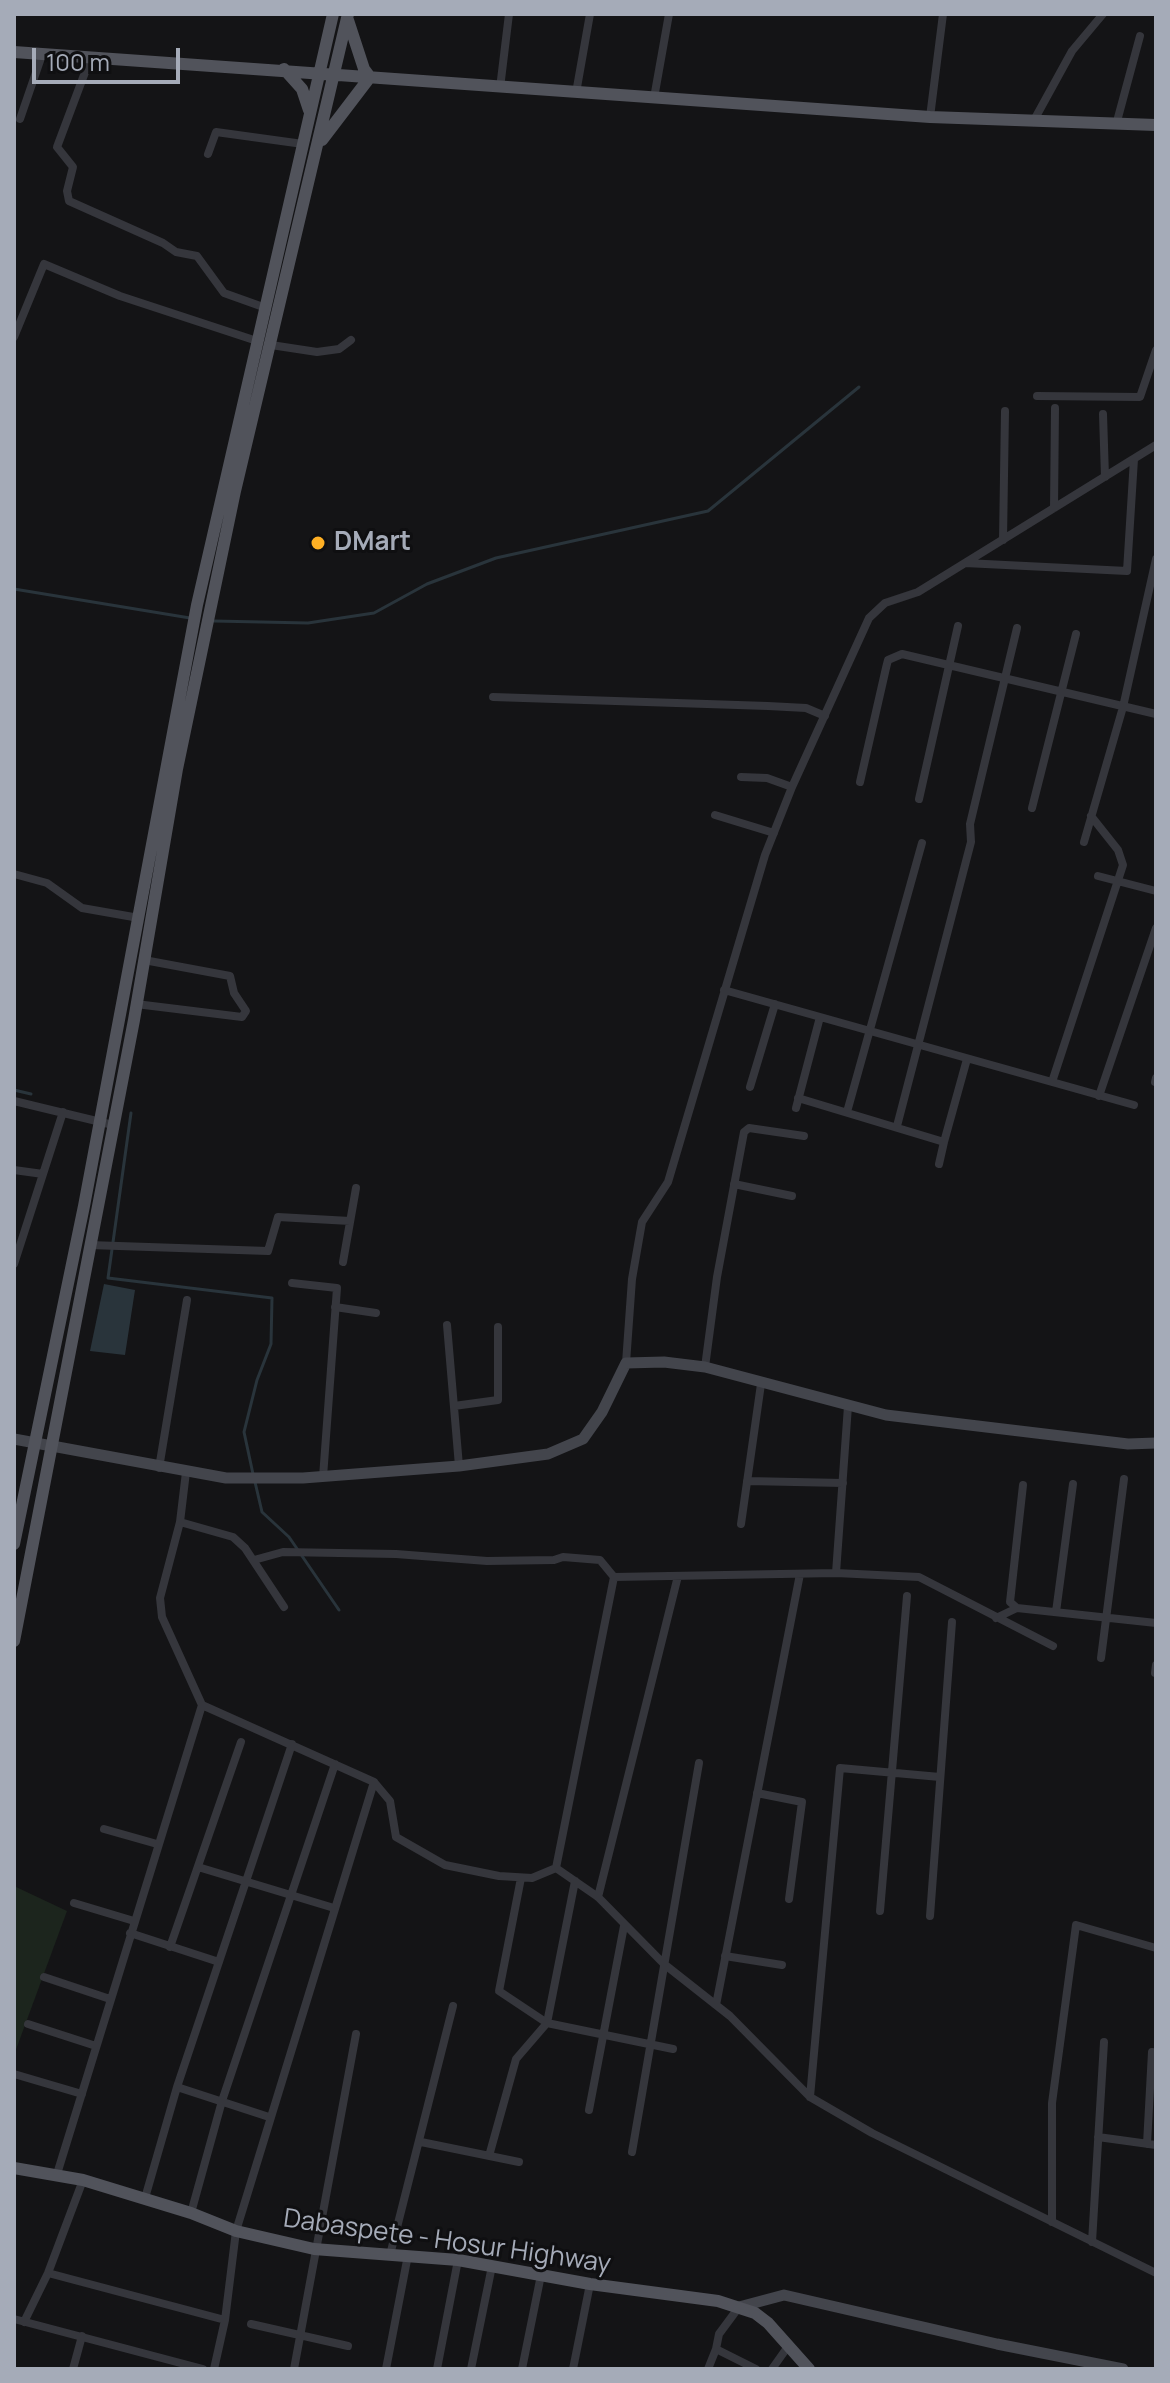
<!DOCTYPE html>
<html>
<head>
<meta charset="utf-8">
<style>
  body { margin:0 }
  #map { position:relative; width:1170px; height:2383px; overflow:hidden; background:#141416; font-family:Manrope,sans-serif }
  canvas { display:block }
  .frame { position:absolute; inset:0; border:16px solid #a5abb8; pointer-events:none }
  .scale { position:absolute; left:32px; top:48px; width:148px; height:36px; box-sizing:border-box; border:4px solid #a5abb8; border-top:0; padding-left:10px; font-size:24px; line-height:28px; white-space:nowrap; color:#a5abb8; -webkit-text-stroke:6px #0f0f11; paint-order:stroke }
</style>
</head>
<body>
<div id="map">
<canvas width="1170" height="2383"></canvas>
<div class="frame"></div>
<div class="scale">100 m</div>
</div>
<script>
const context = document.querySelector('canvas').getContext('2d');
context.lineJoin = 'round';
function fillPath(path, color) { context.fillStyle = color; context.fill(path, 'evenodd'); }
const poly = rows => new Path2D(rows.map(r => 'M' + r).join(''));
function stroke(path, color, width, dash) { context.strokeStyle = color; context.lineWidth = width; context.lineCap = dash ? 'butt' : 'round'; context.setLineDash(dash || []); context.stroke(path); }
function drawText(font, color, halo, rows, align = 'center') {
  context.font = font + ' Manrope,sans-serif'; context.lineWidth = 6; context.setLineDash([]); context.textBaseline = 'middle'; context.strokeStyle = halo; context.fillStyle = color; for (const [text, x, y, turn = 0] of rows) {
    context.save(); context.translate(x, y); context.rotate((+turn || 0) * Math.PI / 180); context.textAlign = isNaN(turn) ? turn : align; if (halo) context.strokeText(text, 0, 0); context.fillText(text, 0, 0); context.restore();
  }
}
const green = poly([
  [14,1886,67,1911,14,2055]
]);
const water = poly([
  [104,1284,135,1290,125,1355,90,1351]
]);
const stream = poly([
  [14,589,190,618],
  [214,621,308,623,374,613,427,584,496,558,708,511,859,387],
  [14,1090,31,1094],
  [131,1113,108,1278,272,1298,271,1344,257,1380,244,1432,253,1474],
  [255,1482,262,1512,289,1537,339,1610]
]);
const street = poly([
  [90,59,57,147,73,167,67,191,69,201,163,243,176,252,197,256,224,293,266,308],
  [500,88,509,14],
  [576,93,590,14],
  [654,98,669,14],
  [930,117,943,14],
  [20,119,42,55],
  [1033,122,1072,51,1103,14],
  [1116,125,1140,36],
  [208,154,216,132,303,144],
  [14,337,44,264,120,296,257,341],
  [271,345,317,352,339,349,351,340],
  [1037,396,1140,397,1156,350],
  [1103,414,1105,477],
  [1054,508,1055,408],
  [1003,540,1005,411],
  [965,563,1127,571,1134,459],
  [493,697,768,706,806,708,825,716],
  [741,777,767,778,792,787],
  [860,782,886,668,888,660,902,654,1156,714],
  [919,799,958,626],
  [1032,808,1076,634],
  [715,815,774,833],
  [1084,842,1123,707,1156,559],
  [14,874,47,883,82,908,139,918],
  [1098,876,1156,891],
  [724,990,1134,1105],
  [136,1004,242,1017,246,1011,234,993,230,976,144,960],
  [1052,1082,1123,865,1118,850,1091,816],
  [1155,1082,1156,1078],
  [750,1087,775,1004],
  [1099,1096,1156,928],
  [798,1098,944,1142,939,1164],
  [14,1101,113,1125],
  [796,1108,820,1017],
  [847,1112,922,843],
  [897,1126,971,842,970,824,1017,628],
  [944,1142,967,1059],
  [14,1170,43,1174],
  [734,1184,792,1196],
  [89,1245,268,1251,278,1217,350,1221],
  [343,1262,356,1188],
  [14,1264,63,1112],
  [292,1283,337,1288,323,1477],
  [335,1307,376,1313],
  [447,1325,459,1466],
  [626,1363,632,1279,642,1222,668,1182,765,855,792,787,869,618,885,603,918,592,1156,445],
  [705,1367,717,1277,744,1132,749,1128,804,1136],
  [454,1406,498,1400,498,1327],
  [159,1468,187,1300],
  [186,1472,180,1522,160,1598,162,1617,202,1705,374,1782,390,1801,396,1837,445,1865,499,1876,532,1878,556,1868,598,1897,664,1964,730,2016,810,2097,872,2133,1156,2273],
  [747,1481,843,1483],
  [180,1522,233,1537,245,1548,284,1607],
  [741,1524,761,1384],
  [254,1560,283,1552,396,1554,487,1561,554,1560,563,1557,600,1560,614,1577,836,1573,919,1577,1053,1646],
  [836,1573,848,1406],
  [1017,1608,1010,1602,1023,1485],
  [1056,1612,1073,1484],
  [996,1618,1017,1608,1156,1623],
  [1101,1658,1124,1479],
  [1155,1673,1156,1665],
  [757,1793,802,1802,789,1899],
  [104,1829,157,1844],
  [198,1867,334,1908],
  [556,1868,614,1577],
  [521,1878,499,1991,547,2023,673,2049],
  [598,1897,678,1576],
  [74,1903,134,1921],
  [880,1911,907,1596],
  [930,1916,952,1622],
  [130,1933,219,1962],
  [170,1947,241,1742],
  [725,1956,782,1965],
  [44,1977,110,1999],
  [716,2005,800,1574],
  [28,2024,96,2046],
  [14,2074,82,2094],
  [177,2087,269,2117],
  [810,2097,840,1768,940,1777],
  [589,2110,624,1926],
  [1098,2137,1156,2145],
  [421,2142,519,2162],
  [1147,2144,1152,2052],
  [632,2152,699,1763],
  [489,2156,516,2059,547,2023,575,1881],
  [57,2174,202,1705],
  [145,2198,177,2087,292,1744],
  [191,2213,222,2101,335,1764],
  [1052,2222,1052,2103,1076,1925,1156,1948],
  [1092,2242,1104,2042],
  [390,2255,453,2006],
  [48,2273,225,2320],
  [739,2307,719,2334,716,2349,756,2369],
  [14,2319,203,2369],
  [24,2322,48,2273,83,2180],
  [251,2324,348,2346],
  [73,2369,82,2336],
  [214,2369,225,2320,236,2231,374,1782],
  [294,2369,356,2034],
  [386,2369,408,2255],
  [437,2369,458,2260],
  [471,2369,492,2266],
  [522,2369,541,2275],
  [573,2369,590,2284],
  [708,2369,716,2349],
  [772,2369,789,2345]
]);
const secondary = poly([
  [14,1439,226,1478,303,1478,459,1466,548,1454,583,1439,602,1412,626,1363,664,1362,705,1367,886,1415,1128,1444,1156,1443],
  [739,2307,784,2295,997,2344,1123,2369]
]);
const primary = poly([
  [14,52,930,117,1156,125],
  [284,69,302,89,309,110],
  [322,140,370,77,364,69,348,20],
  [14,1544,84,1206,197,605,333,14],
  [14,1641,134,1020,177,769,235,491,348,14],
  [14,2168,83,2180,191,2213,236,2231,314,2249,458,2260,590,2284,718,2301,755,2313,768,2323,809,2369]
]);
const markers = [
  [318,543,8,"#ffb024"]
];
const poiNames = [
  ["DMart",334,543]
];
const streetNames = [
  ["Dabaspete - Hosur Highway",447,2242,8]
];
fillPath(green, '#1c251d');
fillPath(water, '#29343b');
stroke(stream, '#29343b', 3);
stroke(street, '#35363c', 8);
stroke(secondary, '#43454c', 11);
stroke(primary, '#51535b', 12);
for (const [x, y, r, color] of markers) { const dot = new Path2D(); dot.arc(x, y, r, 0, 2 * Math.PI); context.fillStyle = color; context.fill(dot); stroke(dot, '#0f0f11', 3); }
drawText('bold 26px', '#a5abb8', '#0f0f11', poiNames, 'left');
drawText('26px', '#a5abb8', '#0f0f11', streetNames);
</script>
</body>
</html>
